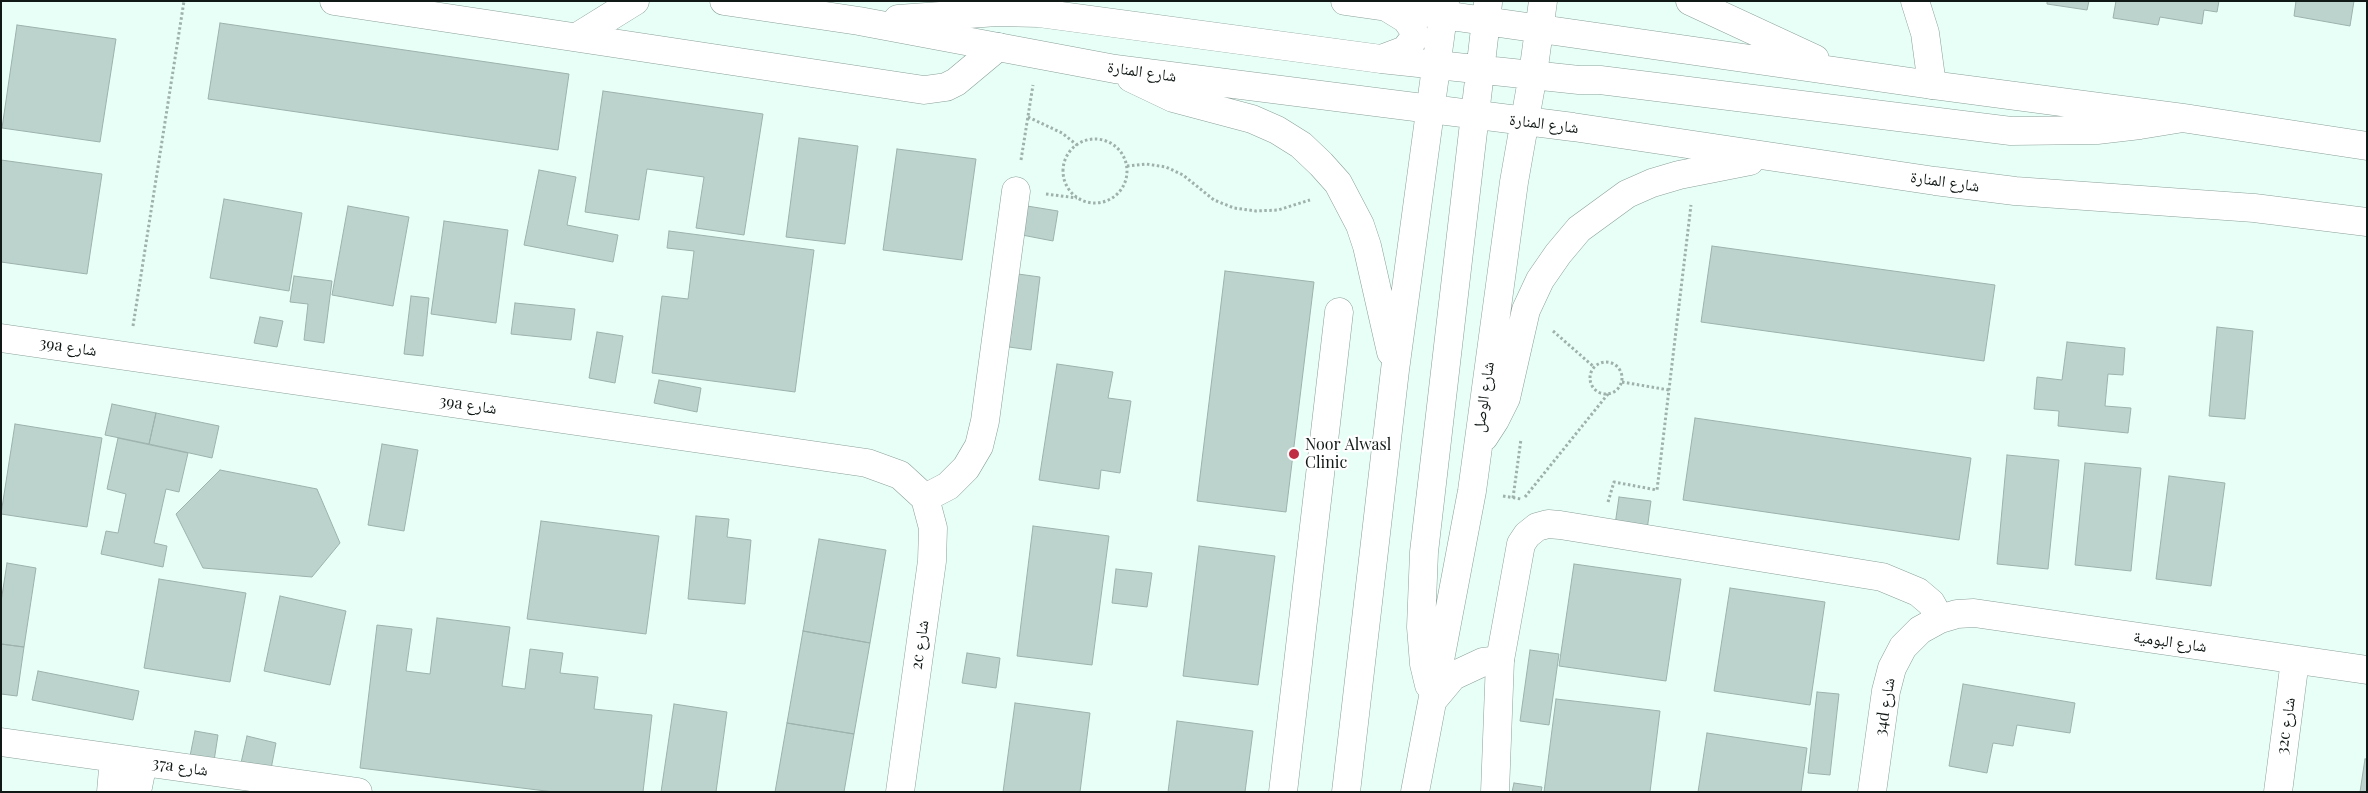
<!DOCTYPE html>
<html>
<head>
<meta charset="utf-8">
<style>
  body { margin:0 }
  #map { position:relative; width:2368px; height:793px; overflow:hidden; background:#e8fff8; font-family:"Playfair Display",serif }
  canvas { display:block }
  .frame { position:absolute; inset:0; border:2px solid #111917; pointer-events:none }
</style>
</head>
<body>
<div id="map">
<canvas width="2368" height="793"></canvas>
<div class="frame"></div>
</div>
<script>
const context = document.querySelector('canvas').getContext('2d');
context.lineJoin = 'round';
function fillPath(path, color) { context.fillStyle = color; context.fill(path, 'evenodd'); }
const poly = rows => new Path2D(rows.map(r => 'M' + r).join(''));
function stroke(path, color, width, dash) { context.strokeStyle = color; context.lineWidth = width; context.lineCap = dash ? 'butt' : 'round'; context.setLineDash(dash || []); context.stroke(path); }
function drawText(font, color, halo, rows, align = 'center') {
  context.font = font + ' "Playfair Display","Noto Naskh Arabic",serif'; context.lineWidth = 4.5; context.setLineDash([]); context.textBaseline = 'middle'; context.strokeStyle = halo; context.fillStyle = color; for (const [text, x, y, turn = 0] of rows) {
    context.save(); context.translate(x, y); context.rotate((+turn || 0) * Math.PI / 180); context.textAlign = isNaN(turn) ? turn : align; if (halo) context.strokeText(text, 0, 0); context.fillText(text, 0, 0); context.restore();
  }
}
const building = poly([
  [2047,1,2089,1,2087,10,2047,4,2047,1],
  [2116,1,2219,1,2217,12,2204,10,2202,24,2160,17,2158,25,2113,18,2116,1],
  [2296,1,2354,1,2350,26,2294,16,2296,1],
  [220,23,569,74,558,150,208,99,220,23],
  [17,25,116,39,100,142,2,128,17,25],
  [603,91,763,114,744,235,696,228,704,177,647,169,639,220,585,212,603,91],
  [799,138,858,146,845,244,786,237,799,138],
  [897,149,976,159,962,260,883,250,897,149],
  [1,160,102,174,87,274,1,262,1,160],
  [539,170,576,177,567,225,618,235,613,262,524,245,539,170],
  [224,199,302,213,289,291,210,278,224,199],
  [348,206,409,217,393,306,332,295,348,206],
  [1027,206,1058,211,1053,241,1022,235,1027,206],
  [444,221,508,230,496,323,431,314,444,221],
  [669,231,814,250,795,392,652,373,662,296,688,299,694,251,667,248,669,231],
  [1712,246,1995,285,1984,361,1701,322,1712,246],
  [1225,271,1314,282,1286,512,1197,501,1225,271],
  [1018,274,1040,277,1031,350,1009,347,1018,274],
  [294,276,332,281,324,343,304,340,308,304,290,302,294,276],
  [411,296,429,298,423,356,404,354,411,296],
  [515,303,575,309,571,340,511,334,515,303],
  [260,317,283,321,277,347,254,343,260,317],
  [2217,327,2253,331,2245,419,2209,416,2217,327],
  [597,332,623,336,615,383,589,378,597,332],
  [2067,342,2125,348,2123,375,2108,374,2105,406,2131,408,2128,433,2058,426,2059,411,2034,409,2037,377,2062,380,2067,342],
  [1057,364,1113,372,1108,398,1131,401,1120,473,1101,470,1099,489,1039,480,1057,364],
  [659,380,701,388,697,412,654,403,659,380],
  [112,404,156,413,149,444,105,435,112,404],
  [156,413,219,426,212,458,149,444,156,413],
  [1695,418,1971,458,1959,540,1683,500,1695,418],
  [15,424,102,438,87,527,1,514,15,424],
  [118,438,188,453,179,492,166,489,154,543,167,546,163,567,101,554,106,531,118,533,126,494,107,489,118,438],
  [382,444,418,450,404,531,368,525,382,444],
  [2007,455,2059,460,2048,569,1997,564,2007,455],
  [2085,463,2141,468,2131,571,2075,565,2085,463],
  [220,470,317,489,340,543,312,577,203,568,176,514,220,470],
  [2169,476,2225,483,2211,586,2156,579,2169,476],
  [1619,497,1651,501,1647,530,1615,525,1619,497],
  [696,516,729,519,727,537,751,540,745,604,688,599,696,516],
  [541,521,659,536,646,634,527,619,541,521],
  [1033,526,1109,536,1092,665,1017,656,1033,526],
  [819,539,886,550,870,643,803,631,819,539],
  [1199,546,1275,556,1258,685,1183,676,1199,546],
  [7,563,36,568,24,647,1,644,1,602,7,563],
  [1574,564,1681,579,1666,681,1559,666,1574,564],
  [1116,569,1152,573,1147,607,1112,603,1116,569],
  [159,579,246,593,230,682,144,668,159,579],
  [1730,588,1825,602,1810,705,1714,691,1730,588],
  [280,596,346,611,330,685,264,671,280,596],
  [437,618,510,627,502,686,525,689,530,649,563,653,560,673,598,677,594,709,652,715,643,792,554,792,360,768,377,625,412,629,406,671,430,674,437,618],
  [803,631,870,643,854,734,787,723,803,631],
  [1,644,24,647,17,696,1,694,1,644],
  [1530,650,1559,654,1549,725,1520,721,1530,650],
  [967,653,1000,658,996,688,962,683,967,653],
  [38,671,139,691,133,720,32,700,38,671],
  [1963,684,2075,703,2070,733,2017,725,2013,746,1993,743,1987,773,1949,766,1963,684],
  [1817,692,1839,694,1830,775,1808,773,1817,692],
  [1556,699,1660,711,1650,792,1544,792,1556,699],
  [1015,703,1090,713,1080,792,1003,792,1015,703],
  [674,704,727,712,716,792,661,792,674,704],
  [1177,721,1253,731,1245,792,1168,792,1177,721],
  [787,723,854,734,844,792,775,792,787,723],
  [195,731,218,735,214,761,190,756,195,731],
  [1707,733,1807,748,1801,792,1698,792,1707,733],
  [247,736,276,743,271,769,241,763,247,736],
  [2365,759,2367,759,2367,792,2360,792,2365,759],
  [1514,783,1542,787,1541,792,1512,792,1514,783]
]);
const path = poly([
  [1028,117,1062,133,1077,145],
  '1063 171a32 32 0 1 1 64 0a32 32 0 1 1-64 0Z',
  [1021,160,1033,85],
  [1127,166,1146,164,1166,167,1183,175,1214,200,1234,208,1256,211,1278,210,1310,200],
  [1046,194,1077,198],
  [133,326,184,1],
  [1553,331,1594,367],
  '1590 378a16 16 0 1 1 32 0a16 16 0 1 1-32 0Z',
  [1622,382,1669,390],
  [1503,496,1521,499],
  [1525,497,1608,394],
  [1513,498,1521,439],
  [1608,502,1614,482,1657,490,1691,205]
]);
const minor = poly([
  [334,1,924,90,946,87,956,82,998,47],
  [1915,1,1925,33,1932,85],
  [1,338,867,463,900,475,925,498],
  [925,498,948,486,966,468,979,446,985,421,1016,191],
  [1,742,358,792],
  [111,792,114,758],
  [137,792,143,762],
  [900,792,932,561,933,528,925,498],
  [1283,792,1339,312],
  [1495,792,1500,660,1521,544,1527,535,1537,527,1548,524,1560,525,1882,577,1918,592,1931,603,1940,619],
  [1872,792,1886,691,1892,668,1903,647,1920,630,1940,619,1957,614,1974,613,2367,670],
  [2278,792,2295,660]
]);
const major = poly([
  [724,1,859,21,1115,69,1573,127,1935,181,2015,191,2254,208,2367,222],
  [1345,1,1932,85,2183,118,2367,146],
  [1690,1,1815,59],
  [898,19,997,12,1039,13,1381,59,1579,80,1600,80,2011,131,2097,130,2140,125,2183,118],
  [577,37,635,1],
  [1381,59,1405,50,1412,41,1414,35,1413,29,1406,19,1388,8],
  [1131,78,1173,98,1252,119,1277,130,1301,145,1321,164,1338,183,1360,225,1367,246,1391,352],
  [1484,437,1495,420,1506,398,1526,310,1540,280,1558,254,1579,229,1627,194,1652,183,1679,175,1750,161],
  [1429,685,1424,664,1421,627,1424,552,1488,3],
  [1433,700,1453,676,1483,662,1500,660],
  [1346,792,1395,370,1445,1],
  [1415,792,1472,491,1514,182,1533,74,1543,1]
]);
const markers = [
  [1294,454,6,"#bf2e43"]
];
const streetNames = [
  ["شارع المنارة",1142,72,8],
  ["شارع المنارة",1544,124,7],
  ["شارع المنارة",1945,182,8],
  ["39a شارع",68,347,8],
  ["شارع الوصل",1484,397,-82],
  ["39a شارع",468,405,8],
  ["شارع البومية",2170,642,8],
  ["2c شارع",920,645,-82],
  ["34d شارع",1885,707,-81],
  ["32c شارع",2286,726,-82],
  ["37a شارع",180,767,8]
];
const poiNames = [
  ["Noor Alwasl",1305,445],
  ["Clinic",1305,463]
];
fillPath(building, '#bcd2cc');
stroke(building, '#9db2ac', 1);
stroke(minor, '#8ba09a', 29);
stroke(major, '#8ba09a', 29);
stroke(path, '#9fb1ab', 3, [2.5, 2.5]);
stroke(minor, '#fff', 28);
stroke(major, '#fff', 28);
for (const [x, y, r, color] of markers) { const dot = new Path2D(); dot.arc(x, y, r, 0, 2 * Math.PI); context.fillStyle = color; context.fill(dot); stroke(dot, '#fff', 2); }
drawText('16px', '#111917', '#fff', streetNames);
drawText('16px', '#111917', '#fff', poiNames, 'left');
</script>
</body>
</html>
